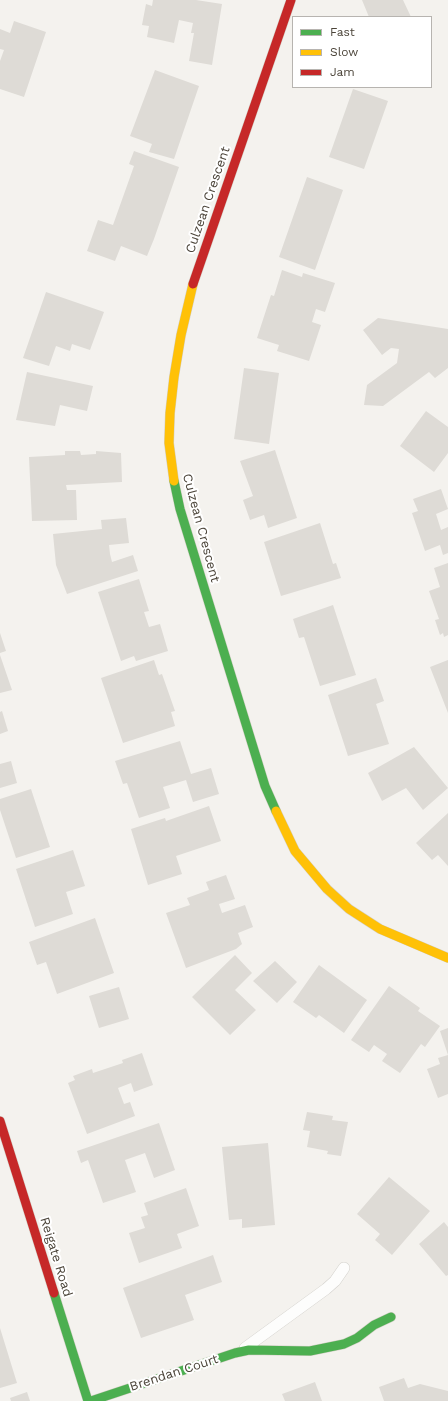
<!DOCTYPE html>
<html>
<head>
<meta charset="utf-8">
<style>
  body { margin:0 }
  #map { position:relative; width:448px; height:1401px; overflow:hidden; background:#f4f2ee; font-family:"Work Sans",sans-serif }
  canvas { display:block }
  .legend { position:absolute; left:292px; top:16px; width:140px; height:72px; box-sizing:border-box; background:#fff; border:1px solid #b7b4b0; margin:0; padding:5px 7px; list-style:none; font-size:12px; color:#4b4439 }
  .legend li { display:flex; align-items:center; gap:8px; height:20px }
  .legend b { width:20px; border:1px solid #b7b4b0 }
</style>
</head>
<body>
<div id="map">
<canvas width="448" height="1401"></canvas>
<ul class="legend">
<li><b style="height:5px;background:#4caf50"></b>Fast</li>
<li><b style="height:5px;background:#ffc107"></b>Slow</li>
<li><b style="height:5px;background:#c62828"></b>Jam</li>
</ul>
</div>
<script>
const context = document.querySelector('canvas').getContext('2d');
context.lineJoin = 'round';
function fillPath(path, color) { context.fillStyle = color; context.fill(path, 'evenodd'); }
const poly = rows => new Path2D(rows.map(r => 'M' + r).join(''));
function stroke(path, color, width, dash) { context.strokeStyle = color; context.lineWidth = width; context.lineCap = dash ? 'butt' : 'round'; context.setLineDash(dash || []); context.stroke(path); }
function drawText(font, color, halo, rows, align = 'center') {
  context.font = font + ' "Work Sans",sans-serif'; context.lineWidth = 4; context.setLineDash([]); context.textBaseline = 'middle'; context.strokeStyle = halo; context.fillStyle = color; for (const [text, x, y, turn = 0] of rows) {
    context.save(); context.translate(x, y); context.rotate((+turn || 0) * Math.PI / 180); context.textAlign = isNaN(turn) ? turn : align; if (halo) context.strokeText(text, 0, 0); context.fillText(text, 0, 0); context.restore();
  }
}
const building = poly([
  [153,0,196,0,222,4,212,65,189,61,194,33,191,33,193,23,179,20,174,43,147,37,149,26,142,25,146,4,152,6],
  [362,0,403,0,411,17,369,17],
  [14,21,46,32,24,97,0,89,0,61,4,50,0,49,0,29,10,33],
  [155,70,199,86,174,159,149,152,152,144,130,136],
  [353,89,388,101,364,169,329,157],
  [134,151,179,167,154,239,147,256,121,246,115,261,87,251,98,220,113,225,134,166,129,164],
  [307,177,343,190,315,270,279,257],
  [282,270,302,277,303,273,335,283,325,312,316,309,312,322,321,325,309,361,277,351,279,345,257,338,271,295,274,296],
  [46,292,104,312,90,350,72,344,70,351,56,346,49,366,23,358],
  [378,318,448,329,448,368,435,378,429,372,383,406,364,405,367,385,397,363,399,349,391,348,382,355,363,330],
  [244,368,279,373,269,444,234,439],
  [27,372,93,386,87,411,60,405,55,426,16,420],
  [426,411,448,427,448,453,434,472,400,446],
  [275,450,297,518,268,528,264,515,250,520,243,500,253,496,240,461],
  [65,451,80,451,81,455,96,454,96,451,121,453,122,482,66,485,67,490,76,490,77,520,32,521,29,457,65,455],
  [441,489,448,509,436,514,441,530,448,527,448,553,443,555,440,545,425,551,412,513,418,511,413,499],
  [126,518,129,543,109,545,110,554,112,562,133,555,138,571,67,594,56,565,53,534,102,529,101,520],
  [320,523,333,564,336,563,341,578,281,596,264,542],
  [448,563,448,635,444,637,443,633,440,635,435,620,439,619,429,591,440,587,434,568],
  [139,579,149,611,144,612,149,627,160,624,168,651,136,661,134,656,121,661,98,592],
  [333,605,356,675,320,686,304,637,299,638,293,619],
  [0,633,6,651,0,653],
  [0,655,12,690,0,693],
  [154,660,159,675,162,674,175,711,171,712,175,726,123,743,101,678],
  [448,660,448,713,430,667],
  [376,678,384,701,376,704,389,744,348,756,328,695],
  [2,711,8,731,0,734,0,712],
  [180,741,191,774,211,768,219,794,193,802,186,780,163,787,170,808,139,818,127,783,123,784,115,761],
  [414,747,448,788,423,810,406,788,382,801,368,773],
  [11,761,17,783,0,788,0,764],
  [31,789,50,847,16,858,0,810,0,799],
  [209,806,221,841,176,856,182,874,148,885,131,829,165,818,166,821],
  [448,813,448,866,438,855,432,860,416,843],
  [73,850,85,886,66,892,73,914,35,927,16,869],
  [226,875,235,899,219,904,222,913,245,905,253,927,238,933,242,944,236,949,186,968,166,913,190,905,187,898,209,890,206,882],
  [95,918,114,973,57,994,46,962,37,965,29,942],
  [235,955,252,973,235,990,256,1010,230,1035,192,997],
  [275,961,297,982,277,1003,253,981],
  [319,965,367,1000,344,1033,319,1015,316,1018,293,1002],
  [389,986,420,1008,418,1011,440,1026,425,1047,421,1044,400,1073,382,1061,387,1054,374,1045,369,1052,351,1040],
  [119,987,129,1019,99,1028,89,996],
  [448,1028,448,1055,440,1031],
  [142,1053,153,1085,134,1092,131,1083,118,1088,124,1104,130,1102,135,1116,87,1134,68,1083,75,1080,73,1076,92,1069,93,1073,123,1063,122,1060],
  [448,1055,448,1094,438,1098,427,1069,440,1064,438,1058],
  [307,1112,333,1116,332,1120,348,1122,341,1156,327,1154,328,1151,307,1147,310,1131,303,1130],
  [159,1123,175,1170,154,1178,145,1153,125,1160,136,1192,103,1203,88,1160,81,1163,77,1151],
  [268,1143,275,1225,242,1228,242,1219,229,1220,222,1147],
  [389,1177,430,1211,392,1255,375,1240,380,1234,357,1214],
  [186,1188,199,1226,177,1234,182,1248,139,1263,129,1233,145,1228,141,1217,148,1215,144,1203],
  [444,1222,448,1227,448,1275,446,1276,419,1244],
  [213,1255,222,1282,185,1295,194,1320,141,1338,123,1288],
  [0,1328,17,1383,0,1388],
  [404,1378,408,1388,420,1384,448,1391,448,1401,384,1401,379,1387],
  [315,1382,322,1401,285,1401,282,1394],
  [27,1392,30,1401,11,1401,10,1398]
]);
const lane = poly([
  [245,1348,326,1289,335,1281,344,1268]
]);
const fast = poly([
  [174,481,180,509,265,786,276,811],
  [54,1293,88,1401],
  [91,1401,235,1353,249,1350,310,1351,344,1344,357,1338,374,1325,391,1317]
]);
const slow = poly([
  [174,481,169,443,170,413,174,377,181,335,193,284],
  [276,811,295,851,327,889,349,909,380,929,448,958]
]);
const jam = poly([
  [193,284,291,0],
  [0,1121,54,1293]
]);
const streetNames = [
  ["Culzean Crescent",208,200,-71],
  ["Culzean Crescent",201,528,75],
  ["Reigate Road",56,1257,73],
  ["Brendan Court",174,1373,-18]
];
fillPath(building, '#dedbd6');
stroke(lane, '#d2d0cb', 12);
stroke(fast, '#d3cfc5', 10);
stroke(slow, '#d3cfc5', 10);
stroke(jam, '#d3cfc5', 10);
stroke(lane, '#fdfdfc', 11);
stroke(fast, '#4caf50', 9);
stroke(slow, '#ffc107', 9);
stroke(jam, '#c62828', 9);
drawText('13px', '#4b4439', '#fff', streetNames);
</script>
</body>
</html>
